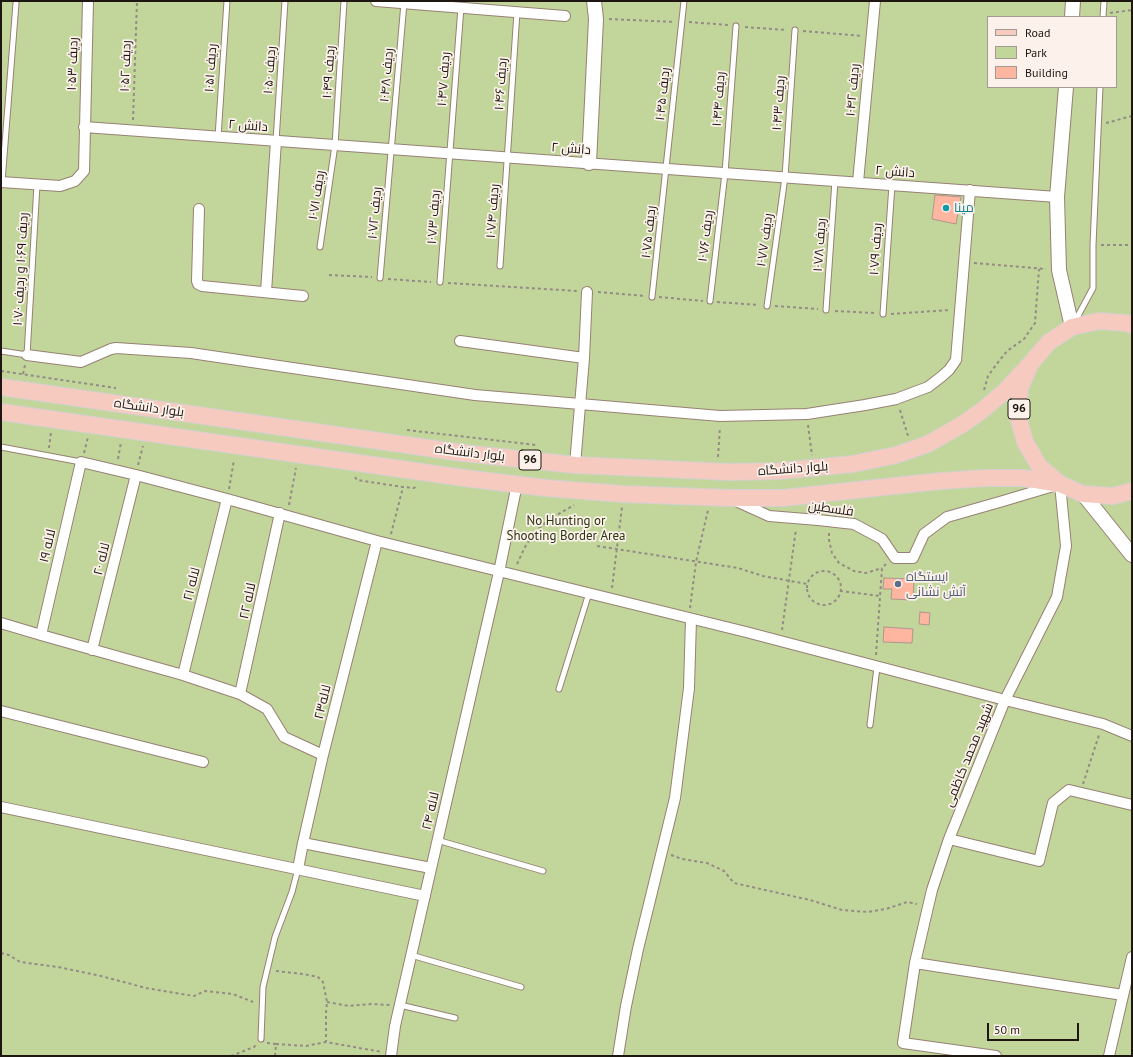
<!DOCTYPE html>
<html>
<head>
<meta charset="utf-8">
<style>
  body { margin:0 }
  #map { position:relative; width:1133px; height:1057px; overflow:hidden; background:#fcf2eb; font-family:"PT Sans",sans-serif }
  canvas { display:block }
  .frame { position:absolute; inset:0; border:2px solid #1e1610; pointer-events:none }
  .legend { position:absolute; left:987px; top:16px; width:130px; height:72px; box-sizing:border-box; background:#fcf2eb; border:1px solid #a39a93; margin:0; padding:5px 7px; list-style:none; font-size:12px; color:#1e1610 }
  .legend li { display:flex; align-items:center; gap:8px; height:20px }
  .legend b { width:20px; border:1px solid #a39a93 }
  .scale { position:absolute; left:987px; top:1023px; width:92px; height:18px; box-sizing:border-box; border:2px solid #1e1610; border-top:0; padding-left:5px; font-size:12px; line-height:14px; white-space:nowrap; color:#1e1610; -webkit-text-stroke:3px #fcf2eb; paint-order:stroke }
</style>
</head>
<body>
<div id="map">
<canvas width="1133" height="1057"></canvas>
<div class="frame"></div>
<ul class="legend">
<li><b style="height:5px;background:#f6cabe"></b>Road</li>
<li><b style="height:11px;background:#c2d69b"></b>Park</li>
<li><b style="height:11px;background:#ffb6a1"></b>Building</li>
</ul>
<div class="scale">50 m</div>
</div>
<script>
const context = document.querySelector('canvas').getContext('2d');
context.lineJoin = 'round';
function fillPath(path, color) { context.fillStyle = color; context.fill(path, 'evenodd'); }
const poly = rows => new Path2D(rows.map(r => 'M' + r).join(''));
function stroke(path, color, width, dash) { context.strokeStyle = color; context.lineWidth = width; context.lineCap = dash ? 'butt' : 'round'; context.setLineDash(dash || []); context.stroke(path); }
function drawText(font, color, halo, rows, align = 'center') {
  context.font = font + ' "PT Sans",Cairo,sans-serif'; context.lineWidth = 3.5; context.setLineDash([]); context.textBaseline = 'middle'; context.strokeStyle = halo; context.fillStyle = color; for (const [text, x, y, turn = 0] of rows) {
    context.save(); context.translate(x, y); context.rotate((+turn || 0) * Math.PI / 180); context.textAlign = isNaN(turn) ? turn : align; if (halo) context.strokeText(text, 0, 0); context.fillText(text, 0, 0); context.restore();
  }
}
const green = poly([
  [1,1,1132,1,1132,1056,1,1056],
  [988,17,1116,17,1116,87,988,87]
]);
const building = poly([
  [935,195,961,197,956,224,932,219,935,195],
  [884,578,914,579,913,600,891,599,892,589,883,589,884,578],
  [920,612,930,613,929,625,919,624,920,612],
  [884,627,913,629,912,643,883,642,884,627]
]);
const path = poly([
  [1110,13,1132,10],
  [609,19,675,22],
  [689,22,728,25],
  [745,27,786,30],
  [803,31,862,36],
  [133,120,137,1],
  [1106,123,1132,116],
  [1101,245,1132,245],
  [974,263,1046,269],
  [329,275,372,277],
  [388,279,431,282],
  [448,283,577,291],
  [598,292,645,296],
  [659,297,703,301],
  [717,302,759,305],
  [775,306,818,309],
  [835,311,874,313],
  [891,314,950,310],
  [1,371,116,388],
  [23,374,25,365],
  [984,390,988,376,996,365,1007,351,1024,339,1035,323,1039,269],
  [900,410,908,436],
  [808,425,812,455],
  [407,430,536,445],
  [49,448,51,432],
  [84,453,88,437],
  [718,457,720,427],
  [118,459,121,442],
  [138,465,143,446],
  [355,477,357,480,403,487,414,488,417,486],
  [229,489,234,460],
  [289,505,296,468],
  [829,533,829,540,832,553,839,563,854,571,866,573,882,568],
  [391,534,403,487],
  [597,546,738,568,763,576,807,584],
  [517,564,525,547,534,533,548,520,574,505],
  '807 588a17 17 0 1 1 34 0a17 17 0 1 1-34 0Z',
  [612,588,622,507],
  [840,591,880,596],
  [690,608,696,562,708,510],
  [782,630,796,529],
  [876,655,882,568,886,564],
  [1083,784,1099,735],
  [671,855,682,859,707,863,724,871,734,883,810,900,842,910,868,912,886,909,907,902,917,904],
  [1,953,9,955,20,962,58,967,101,976,146,988,194,996,205,991,233,994,253,1002],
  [276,971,303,974,318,977,323,982,327,1002,326,1013,326,1042],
  [327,1002,349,1006,371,1004,390,1005],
  [267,1043,276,1044,275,1056],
  [276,1044,306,1046,326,1042,382,1052],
  [231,1056,254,1047,256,1045]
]);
const lane = poly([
  [1103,17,1104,1],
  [218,137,227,1],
  [276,141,285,1],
  [2,182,16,3],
  [320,247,335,145,344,1],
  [500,266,517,12],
  [380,278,404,3],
  [440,282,461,7],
  [652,297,684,1],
  [710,301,725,173,736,26],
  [767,306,785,177,795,30],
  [826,310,835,181],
  [883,314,892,185],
  [1074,323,1093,288,1093,245,1100,87],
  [1,351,27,355,37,185],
  [1,447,81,462],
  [559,689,589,593],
  [870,725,877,667],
  [437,840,543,871],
  [411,955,521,987],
  [400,1005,455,1018],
  [261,1039,263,987,275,937,292,892,298,869]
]);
const street = poly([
  [376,1,565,16],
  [84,127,1057,197],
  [1,182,60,186,75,181,84,171,88,1],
  [858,182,875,1],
  [199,209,197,281,198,284,202,286,303,296],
  [266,292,276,141],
  [460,341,584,358],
  [27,355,81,362,111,349,116,348,191,353,475,395,720,416,807,414,865,405,896,399,928,387,941,377,949,370,956,360,970,190],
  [575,465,584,358,587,292],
  [736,501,769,516,818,520,854,524,882,539,895,558,913,558,924,534,947,517,1003,501,1060,484,1066,546,1057,597,1005,700,949,839,932,890,928,907,915,963,903,1043,996,1056],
  [1,623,41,635,183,675,240,694,267,709,284,737,323,755],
  [41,635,81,462,136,475,227,499,377,541,746,632,1005,700,1103,724,1132,736],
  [92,650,136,475],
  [183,675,227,499],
  [240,694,280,513],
  [1,711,203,762],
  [1,807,425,896],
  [949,839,1039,861,1053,803,1069,790,1132,805],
  [303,843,431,868],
  [298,869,303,843,323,755,377,541],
  [915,963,1123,995],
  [391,1056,395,1026,499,572,517,484],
  [618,1056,626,1006,638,949,675,798,689,688,691,619],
  [1109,1056,1132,957]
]);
const secondary = poly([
  [1072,17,1073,1],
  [1066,87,1057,197,1059,270,1072,327],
  [589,163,596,19,594,1],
  [1083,494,1132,555]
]);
const primary = poly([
  [1132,325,1126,323,1099,321,1072,327,1049,342,1031,363,1020,388,1018,416,1025,442,1039,466,1060,484,1083,494,1113,496,1132,491],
  [1,387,463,453,575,465,730,472,780,471,853,464,896,455,928,444,963,424,984,409,1005,391,1031,363],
  [1,412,464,478,546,488,623,494,730,498,783,498,940,481,986,478,1023,478,1060,484]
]);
const markers = [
  [946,208,4,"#0f9aa8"],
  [898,584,4,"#5c6f8a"]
];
const shields = [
  [1019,409,22],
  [530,460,22]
];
const shieldNames = [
  ["96",1019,409],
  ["96",530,460]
];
const streetNames = [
  ["ردیف ۱۰۵۳",73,64,-88],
  ["ردیف ۱۰۵۲",126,66,-88],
  ["ردیف ۱۰۵۱",211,68,-86],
  ["ردیف ۱۰۵۰",270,70,-86],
  ["ردیف ۱۰۴۹",329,72,-86],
  ["ردیف ۱۰۴۸",387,75,-85],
  ["ردیف ۱۰۴۷",444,79,-86],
  ["ردیف ۱۰۴۶",501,84,-86],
  ["ردیف ۱۰۴۲",853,90,-85],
  ["ردیف ۱۰۴۵",663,94,-84],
  ["ردیف ۱۰۴۴",719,99,-86],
  ["ردیف ۱۰۴۳",779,103,-86],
  ["دانش ۲",248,126,4],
  ["دانش ۲",571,149,4],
  ["دانش ۲",895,172,4],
  ["ردیف ۱۰۷۱",317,195,-81],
  ["ردیف ۱۰۷۴",493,211,-86],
  ["ردیف ۱۰۷۲",375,213,-85],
  ["ردیف ۱۰۷۳",434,217,-86],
  ["ردیف ۱۰۷۵",649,232,-84],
  ["ردیف ۱۰۷۶",706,236,-83],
  ["ردیف ۱۰۷۷",765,240,-82],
  ["ردیف ۱۰۷۸",820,245,-86],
  ["ردیف ۱۰۷۹",876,249,-86],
  ["ردیف ۱۰۶۹ و ردیف ۱۰۷۰",21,269,-87],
  ["بلوار دانشگاه",149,408,8],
  ["بلوار دانشگاه",470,453,7],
  ["بلوار دانشگاه",793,469,-4],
  ["فلسطین",831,509,8],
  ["لاله ۱۹",48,546,-77],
  ["لاله ۲۰",102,559,-76],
  ["لاله ۲۱",192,584,-76],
  ["لاله ۲۲",248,601,-78],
  ["لاله۲۳",323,702,-76],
  ["شهید محمد کاظمی",969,755,-68],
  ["لاله ۲۴",431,811,-77]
];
const cultureNames = [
  ["مینا",954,208]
];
const parkNames = [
  ["No Hunting or",566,521],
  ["Shooting Border Area",566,536]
];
const serviceNames = [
  ["ایستگاه",906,577],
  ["آتش نشانی",906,592]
];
fillPath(green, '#c2d69b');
fillPath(building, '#ffb6a1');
stroke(building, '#b1968e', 1);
stroke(lane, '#978073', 7);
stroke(street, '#978073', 12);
stroke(secondary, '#978073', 16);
stroke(primary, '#d2d0cf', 18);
stroke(path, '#948b85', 2, [3, 3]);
stroke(lane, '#fff', 5);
stroke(street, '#fff', 10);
stroke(secondary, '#fff', 14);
stroke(primary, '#f6cabe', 16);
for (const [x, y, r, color] of markers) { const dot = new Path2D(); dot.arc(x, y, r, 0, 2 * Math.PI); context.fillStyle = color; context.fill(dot); stroke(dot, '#fcf2eb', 1.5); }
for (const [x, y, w] of shields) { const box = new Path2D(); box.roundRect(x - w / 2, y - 10, w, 20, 3); context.fillStyle = '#fcf2eb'; context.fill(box); stroke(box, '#1e1610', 1); }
drawText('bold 12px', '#1e1610', null, shieldNames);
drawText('13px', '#1e1610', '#fcf2eb', streetNames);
drawText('13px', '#0d838f', '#fcf2eb', cultureNames, 'left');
drawText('13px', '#2b3511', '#fcf2eb', parkNames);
drawText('13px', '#4e5e75', '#fcf2eb', serviceNames, 'left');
</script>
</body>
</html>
